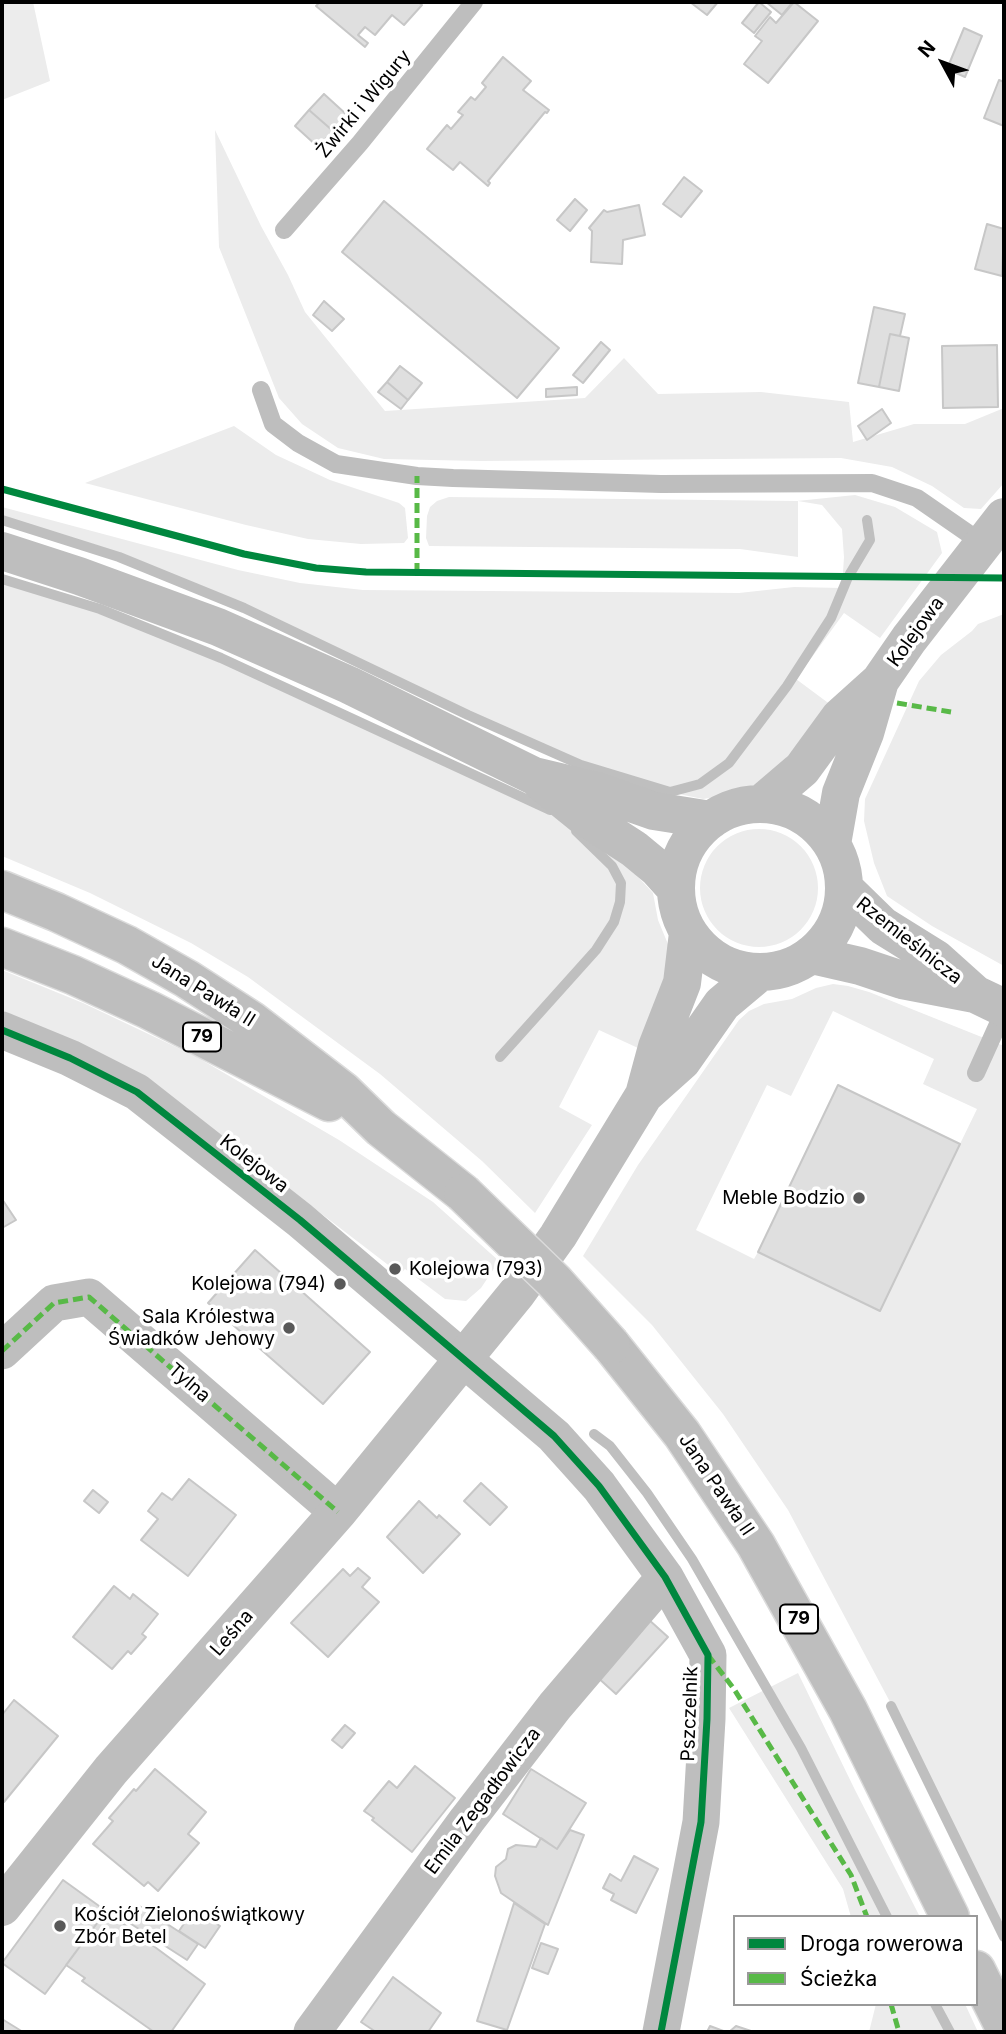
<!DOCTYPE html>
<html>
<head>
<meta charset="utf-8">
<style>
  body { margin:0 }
  #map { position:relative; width:1006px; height:2034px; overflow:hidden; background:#fff; font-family:Inter,sans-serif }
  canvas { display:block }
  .frame { position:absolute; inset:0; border:4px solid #000; pointer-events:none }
  .legend { position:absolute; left:733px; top:1915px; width:245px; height:91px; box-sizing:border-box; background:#fff; border:2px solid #999; margin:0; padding:9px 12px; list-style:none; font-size:21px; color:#000 }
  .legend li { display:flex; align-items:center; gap:14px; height:35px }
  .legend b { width:35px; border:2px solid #999 }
  .north { position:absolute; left:908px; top:28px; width:70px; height:70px; -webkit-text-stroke:5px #fff; paint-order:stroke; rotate:311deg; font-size:19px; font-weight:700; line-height:28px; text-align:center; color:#000 }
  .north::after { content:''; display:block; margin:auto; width:24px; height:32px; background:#000; clip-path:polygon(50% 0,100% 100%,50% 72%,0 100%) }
</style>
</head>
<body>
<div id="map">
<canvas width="1006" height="2034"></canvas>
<div class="frame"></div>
<ul class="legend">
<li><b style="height:9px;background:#00873e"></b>Droga rowerowa</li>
<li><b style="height:9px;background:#58b947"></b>Ścieżka</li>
</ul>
<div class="north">N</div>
</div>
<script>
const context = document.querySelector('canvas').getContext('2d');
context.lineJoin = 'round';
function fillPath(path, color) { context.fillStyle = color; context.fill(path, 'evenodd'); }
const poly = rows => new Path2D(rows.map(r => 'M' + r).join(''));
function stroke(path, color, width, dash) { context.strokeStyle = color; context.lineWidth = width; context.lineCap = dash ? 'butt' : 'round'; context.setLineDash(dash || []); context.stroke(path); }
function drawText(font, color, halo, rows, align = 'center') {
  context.font = font + ' Inter,sans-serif'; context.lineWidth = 7; context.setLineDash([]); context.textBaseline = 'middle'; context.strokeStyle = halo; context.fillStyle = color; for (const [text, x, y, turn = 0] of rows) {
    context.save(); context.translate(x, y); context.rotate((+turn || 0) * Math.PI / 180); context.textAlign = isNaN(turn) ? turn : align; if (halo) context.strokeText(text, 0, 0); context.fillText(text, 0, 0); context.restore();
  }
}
const green = poly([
  [2,2,33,2,50,81,2,100],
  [215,130,261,226,288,275,305,312,385,411,585,398,624,358,658,394,761,392,849,402,853,442,914,424,965,424,1004,408,1004,483,981,509,964,508,932,486,892,467,841,458,481,461,384,459,338,448,302,424,279,398,219,247],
  [234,426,276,455,330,480,399,503,405,508,408,538,404,543,361,544,308,539,246,525,85,483],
  [855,495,895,507,937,532,942,553,880,638,844,613,796,679,831,705,759,790,703,799,650,788,581,765,468,715,244,608,119,557,2,520,2,507,238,570,300,583,363,590,739,593,794,587,842,588,844,557,842,529,822,505,798,501,798,557,740,549,429,546,426,538,427,516,430,507,437,501,449,497,797,501],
  [2,579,100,609,221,658,556,813,616,853,653,893,658,920,670,949,670,969,638,1048,599,1030,559,1107,592,1125,535,1213,482,1161,380,1074,248,977,191,943,90,893,2,856],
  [1004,614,1004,966,932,926,887,896,874,863,864,821,865,799,919,681,941,655,972,631,978,624],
  '700 888a59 59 0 1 1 118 0a59 59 0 1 1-118 0Z',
  [2,970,83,1003,195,1056,339,1140,433,1202,499,1261,481,1288,466,1301,445,1299,405,1269,400,1274,310,1205,77,1043,2,1011],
  [833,984,848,986,869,992,1004,1046,1004,1936,964,1858,915,1749,788,1510,723,1414,652,1325,583,1256,638,1165,739,1020,749,1011,764,1004,792,999,816,988],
  [833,1011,934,1059,923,1084,977,1109,960,1144,758,1252,754,1259,696,1230,767,1085,791,1096],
  [798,1673,855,1790,920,1917,851,1917,843,1889,729,1708],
  [876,2004,965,2004,978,2032,869,2032]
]);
const stream = poly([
  [2,520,119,557,244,608,468,715,581,765,670,792,700,784,729,763,787,686,831,618,848,577,870,540,867,520],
  [2,579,100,609,221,658,550,810],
  [500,1057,596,950,614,922,620,902,621,883,612,866,576,831],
  [594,1434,610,1446,647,1493,692,1559,801,1748,887,1917],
  [891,1706,1004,1937],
  [935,2004,950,2032]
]);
const building = poly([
  [320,2,418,2,422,5,404,25,392,15,375,35,365,27,358,35,368,43,365,47,316,6,320,2],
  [690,2,718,2,707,15,690,2],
  [759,2,771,12,754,33,742,23,759,2],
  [766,2,793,2,782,15,766,2],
  [794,2,818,21,768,83,744,64,762,41,755,36,770,17,776,23,794,2],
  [964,28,982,36,965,77,947,69,964,28],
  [503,57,531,81,523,90,549,110,547,113,545,112,488,181,490,183,488,186,460,162,453,170,427,149,447,125,451,129,463,115,458,112,471,97,475,100,486,87,482,83,503,57],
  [999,80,1004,82,1004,126,984,118,999,80],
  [324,94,347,115,333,131,309,110,324,94],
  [309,110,333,131,318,147,295,126,309,110],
  [684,177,702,191,681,217,663,204,684,177],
  [575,199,587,210,570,231,557,220,575,199],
  [384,201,559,348,517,398,342,252,384,201],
  [639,205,645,235,623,240,622,264,591,262,592,231,589,228,604,210,607,212,639,205],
  [987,224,1004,229,1002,276,975,269,987,224],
  [324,301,344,319,332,331,313,315,324,301],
  [874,307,905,314,900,336,890,334,879,387,858,383,874,307],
  [890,334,909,338,899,391,879,387,890,334],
  [601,342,610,350,583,383,573,375,601,342],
  [997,345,998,407,943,408,942,346,997,345],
  [400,366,422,383,408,400,387,382,400,366],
  [387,382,408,400,401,409,378,392,387,382],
  [577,387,577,395,546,397,546,389,577,387],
  [882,409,891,423,867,440,858,426,882,409],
  [838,1085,960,1144,880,1311,758,1252,838,1085],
  [2,1199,16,1220,2,1228,2,1199],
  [255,1250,370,1352,323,1404,208,1303,255,1250],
  [189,1479,236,1515,188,1576,141,1540,158,1519,148,1511,162,1493,172,1500,189,1479],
  [481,1483,507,1507,490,1525,464,1501,481,1483],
  [93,1490,108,1502,99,1513,84,1501,93,1490],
  [419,1501,437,1518,439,1515,460,1534,423,1573,387,1537,419,1501],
  [358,1568,370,1578,362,1587,379,1602,328,1657,291,1623,343,1569,350,1576,358,1568],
  [114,1586,130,1599,133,1594,158,1614,142,1634,146,1637,131,1654,128,1651,112,1669,73,1637,114,1586],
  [648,1619,668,1637,616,1694,596,1676,648,1619],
  [14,1700,58,1736,4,1802,2,1800,2,1715,14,1700],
  [345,1725,355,1733,342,1748,332,1740,345,1725],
  [415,1766,455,1798,412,1852,372,1820,374,1818,364,1811,389,1781,397,1788,415,1766],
  [155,1769,206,1812,188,1834,199,1843,158,1891,148,1882,144,1886,93,1844,113,1821,109,1818,134,1789,136,1791,155,1769],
  [531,1769,586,1803,557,1849,503,1814,531,1769],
  [570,1830,584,1835,548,1925,501,1893,495,1876,496,1867,506,1859,508,1849,516,1845,536,1847,541,1838,557,1849,570,1830],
  [634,1856,658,1869,636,1913,611,1900,614,1894,603,1888,610,1874,621,1881,634,1856],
  [63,1880,106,1911,45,1994,2,1963,63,1880],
  [514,1903,545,1924,507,2030,477,2021,514,1903],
  [138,1905,198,1944,187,1960,128,1922,138,1905],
  [194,1909,220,1926,205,1948,179,1931,194,1909],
  [106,1911,205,1984,171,2032,154,2032,82,1981,85,1978,66,1965,106,1911],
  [541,1943,558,1949,548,1974,532,1968,541,1943],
  [393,1977,441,2013,428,2032,376,2032,361,2022,393,1977],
  [2,2019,23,2032,2,2032,2,2019],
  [710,2026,726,2032,707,2032,710,2026],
  [736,2026,751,2031,751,2032,729,2032,736,2026]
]);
const service = poly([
  [284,230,360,143,474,2],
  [261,390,273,424,298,443,336,464,417,476,453,478,661,484,872,483,917,498,982,543],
  [976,1073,1004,1011]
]);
const minor = poly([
  [2,1030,70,1058,137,1092,300,1220,554,1436,599,1486,665,1577,708,1655,707,1719,701,1822,661,2032],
  [2,1351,54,1303,89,1297,338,1512],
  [312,2032,467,1820,555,1706,665,1577]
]);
const tertiary = poly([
  [2,551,79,576,218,627,349,685,534,776,597,791,654,811,711,820],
  [541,782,583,816,634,849,657,868,676,889],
  '676 888a84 84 0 1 1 168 0a84 84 0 1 1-168 0Z',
  [761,804,802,769,840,717,880,681,909,639,1004,517],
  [832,844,841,793,865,733,880,681],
  [844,888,883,926,936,959,975,994],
  [812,955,860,966,902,980,975,994,1004,1008],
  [644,1095,682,1061,722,1004,759,973],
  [2,1907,111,1770,338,1512,517,1293,558,1236,644,1095,657,1047,682,983,688,933]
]);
const primary = poly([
  [2,890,56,912,127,945,187,979,252,1021,343,1091,381,1128,463,1193],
  [2,947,73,975,149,1010,329,1102],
  [611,1345,682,1434,756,1545,848,1710,950,1917],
  [976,1970,1004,2026]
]);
const primaryBridge = poly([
  [463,1193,554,1281,611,1345]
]);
const quiet = poly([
  [417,573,417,476],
  [897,703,951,712],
  [2,1351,54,1303,89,1297,338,1512],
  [708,1655,734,1689,851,1875,867,1917],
  [891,2004,899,2032]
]);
const cycleway = poly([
  [2,489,244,554,316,568,366,572,1004,578],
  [2,1030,70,1058,137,1092,300,1220,554,1436,599,1486,665,1577,708,1655,707,1719,701,1822,661,2032]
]);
const markers = [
  [859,1198,7,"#595959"],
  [395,1269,7,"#595959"],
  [340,1284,7,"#595959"],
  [289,1328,7,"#595959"],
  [60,1926,7,"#595959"]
];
const shields = [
  [202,1037,38],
  [799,1619,38]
];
const shieldNames = [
  ["79",202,1037],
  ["79",799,1619]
];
const streetNames = [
  ["Żwirki i Wigury",364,104,-50],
  ["Kolejowa",916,632,-54],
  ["Rzemieślnicza",909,941,38],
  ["Jana Pawła II",203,991,32],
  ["Kolejowa",254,1164,38],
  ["Tylna",189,1383,41],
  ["Jana Pawła II",716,1485,56],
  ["Leśna",232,1633,-49],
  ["Pszczelnik",690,1714,-88],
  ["Emila Zegadłowicza",483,1801,-53]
];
const poiNames = [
  ["Meble Bodzio",845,1198],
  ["Kolejowa (793)",409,1269,"left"],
  ["Kolejowa (794)",326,1284],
  ["Sala Królestwa",275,1317],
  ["Świadków Jehowy",275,1339],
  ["Kościół Zielonoświątkowy",74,1915,"left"],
  ["Zbór Betel",74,1937,"left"]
];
fillPath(green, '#ececec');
stroke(stream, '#bfbfbf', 10);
fillPath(building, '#dfdfdf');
stroke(building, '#c7c7c7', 2);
stroke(primary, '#dbdbdb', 41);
stroke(service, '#bebebe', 18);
stroke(minor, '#bebebe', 37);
stroke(tertiary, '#bebebe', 38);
stroke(primary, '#bebebe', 38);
stroke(primaryBridge, '#dbdbdb', 41, []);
stroke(primaryBridge, '#bebebe', 38);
stroke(quiet, '#58b947', 5, [10, 5]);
stroke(cycleway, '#00873e', 7);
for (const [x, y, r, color] of markers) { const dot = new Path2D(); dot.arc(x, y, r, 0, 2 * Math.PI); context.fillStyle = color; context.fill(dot); stroke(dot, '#fff', 2.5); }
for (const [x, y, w] of shields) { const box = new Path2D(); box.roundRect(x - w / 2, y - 14.5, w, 29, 5); context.fillStyle = '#fff'; context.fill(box); stroke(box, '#000', 2); }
drawText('bold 18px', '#000', null, shieldNames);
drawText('19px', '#000', '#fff', streetNames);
drawText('19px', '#000', '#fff', poiNames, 'right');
</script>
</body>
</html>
